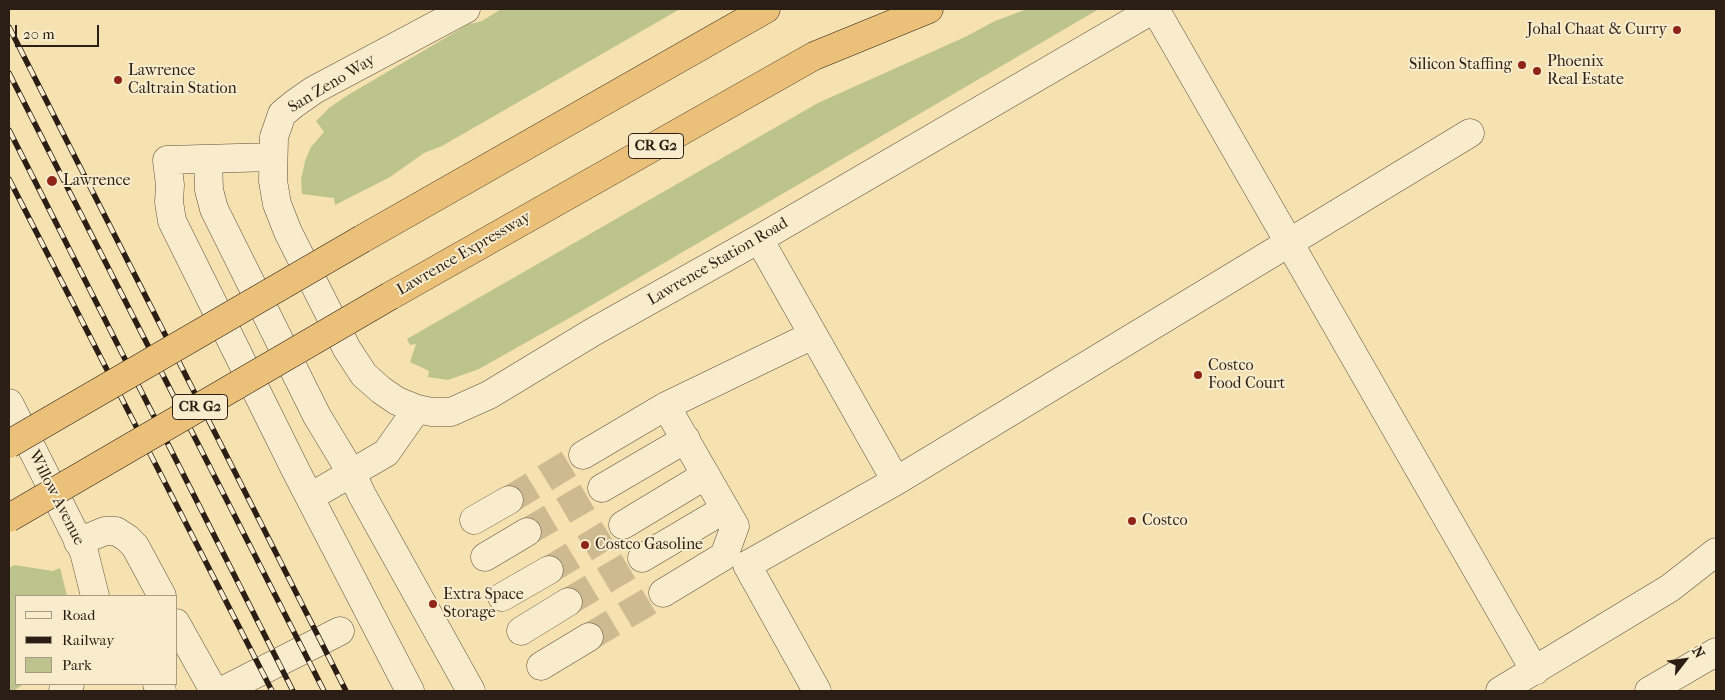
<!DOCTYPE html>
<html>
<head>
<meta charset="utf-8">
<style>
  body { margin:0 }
  #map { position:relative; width:1725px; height:700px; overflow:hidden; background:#f6e1b0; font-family:"IM FELL French Canon",serif }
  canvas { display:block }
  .frame { position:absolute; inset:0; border:10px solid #2a1e15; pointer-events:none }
  .legend { position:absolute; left:15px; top:595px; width:162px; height:90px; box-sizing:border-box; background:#f9eccc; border:1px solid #a69a83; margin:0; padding:6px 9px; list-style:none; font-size:15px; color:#2a1e15 }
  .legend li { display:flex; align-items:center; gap:10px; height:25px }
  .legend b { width:25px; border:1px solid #a69a83 }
  .north { position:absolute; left:1660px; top:635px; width:50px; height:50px; -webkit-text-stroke:4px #f9eccc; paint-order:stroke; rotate:60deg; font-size:14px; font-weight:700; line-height:20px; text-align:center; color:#2a1e15 }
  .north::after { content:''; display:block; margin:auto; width:18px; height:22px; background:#2a1e15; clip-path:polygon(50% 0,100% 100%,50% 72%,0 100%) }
  .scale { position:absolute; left:15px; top:25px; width:84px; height:22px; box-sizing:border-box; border:2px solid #2a1e15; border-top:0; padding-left:6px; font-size:15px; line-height:18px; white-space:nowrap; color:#2a1e15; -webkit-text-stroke:4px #f9eccc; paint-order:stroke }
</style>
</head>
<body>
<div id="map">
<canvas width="1725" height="700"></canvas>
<div class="frame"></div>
<ul class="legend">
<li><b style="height:6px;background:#f9eccc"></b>Road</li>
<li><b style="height:6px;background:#2a1e15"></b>Railway</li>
<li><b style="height:14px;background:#bcc38c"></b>Park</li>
</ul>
<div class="north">N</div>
<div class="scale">20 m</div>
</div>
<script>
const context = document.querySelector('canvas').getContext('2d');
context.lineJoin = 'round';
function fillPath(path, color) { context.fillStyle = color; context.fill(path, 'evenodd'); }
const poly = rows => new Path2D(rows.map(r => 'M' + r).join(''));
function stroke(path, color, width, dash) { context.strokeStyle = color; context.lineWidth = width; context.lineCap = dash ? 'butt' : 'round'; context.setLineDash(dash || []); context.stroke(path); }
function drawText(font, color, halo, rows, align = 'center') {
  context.font = font + ' "IM FELL French Canon",serif'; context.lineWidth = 4; context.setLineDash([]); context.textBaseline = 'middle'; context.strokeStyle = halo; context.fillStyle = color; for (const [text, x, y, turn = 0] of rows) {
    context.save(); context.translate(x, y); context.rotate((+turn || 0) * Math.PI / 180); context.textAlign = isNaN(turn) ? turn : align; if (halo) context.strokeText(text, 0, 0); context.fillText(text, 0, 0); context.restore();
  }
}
const green = poly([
  [501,9,680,9,442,146,424,153,390,177,335,205,334,198,302,194,301,180,305,161,311,147,324,132,316,121,329,108,348,95,469,24,482,21],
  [1027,9,1099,9,580,312,479,369,448,380,428,377,429,371,410,362,416,344,410,345,407,339,818,103,965,37,995,21],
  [14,565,53,571,60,568,67,596,16,596,16,684,23,684,14,691,9,691,9,568]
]);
const minorTunnel = poly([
  [509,500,583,455],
  [527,532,602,488],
  [549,570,623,525],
  [568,602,642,558],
  [589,637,663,593]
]);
const minor = poly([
  [466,9,314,90,294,104,282,114,274,137,273,181,277,204,288,232,347,349,364,375,381,390,397,401,417,409,432,412,451,412,489,395,593,332,759,239,1154,9],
  [1155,9,1535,671],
  [273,157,167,160,170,185,169,202,172,221,296,471,410,691],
  [208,159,209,190,214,209,317,416,352,474,362,495,471,691],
  [759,239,896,481],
  [9,403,84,552,95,596],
  [583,455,666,406,813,335],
  [602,488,686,439],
  [310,497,386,453,417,409],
  [474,520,509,500],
  [623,525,706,475],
  [78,542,105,531,116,531,127,538,135,546,162,596],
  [485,557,527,532],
  [642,558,725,509],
  [663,593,724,556,735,526,666,406],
  [502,597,549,570],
  [176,623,214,691],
  [521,631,568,602],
  [541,666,589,637],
  [157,684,162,691],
  [63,691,70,684],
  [222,691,340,631],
  [817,691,747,565,896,481,1470,133],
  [1500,691,1670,588,1716,552],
  [1649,691,1716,652]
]);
const highway = poly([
  [362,239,766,9],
  [390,296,814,56,929,9]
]);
const rail = poly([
  [9,27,346,691],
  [9,73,324,691],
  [9,130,293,691],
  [9,179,272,691]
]);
const highwayBridge = poly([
  [9,444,362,239],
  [9,518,390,296]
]);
const markers = [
  [1677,30,5,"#8f2418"],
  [1522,65,5,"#8f2418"],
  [1537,71,5,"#8f2418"],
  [118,80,5,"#8f2418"],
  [52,181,6,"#8f2418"],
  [1198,375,5,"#8f2418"],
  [1132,521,5,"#8f2418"],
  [585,545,5,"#8f2418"],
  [433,604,5,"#8f2418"]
];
const shields = [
  [656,146,55],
  [200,407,55]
];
const shieldNames = [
  ["CR G2",656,146],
  ["CR G2",200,407]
];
const poiNames = [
  ["Johal Chaat & Curry",1667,30,"right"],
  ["Phoenix",1547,62],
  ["Real Estate",1547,80],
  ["Silicon Staffing",1512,65,"right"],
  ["Lawrence",128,71],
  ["Caltrain Station",128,89],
  ["Lawrence",63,181],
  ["Costco",1208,366],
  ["Food Court",1208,384],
  ["Costco",1142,521],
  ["Costco Gasoline",595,545],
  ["Extra Space",443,595],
  ["Storage",443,613]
];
const streetNames = [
  ["San Zeno Way",332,84,-31],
  ["Lawrence Expressway",464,254,-30],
  ["Lawrence Station Road",718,262,-30],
  ["Willow Avenue",56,498,63]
];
fillPath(green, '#bcc38c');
stroke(minorTunnel, '#cdba91', 28, [28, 14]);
stroke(minor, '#5d4f3c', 29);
stroke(highway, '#2a1e15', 29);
stroke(minor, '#f9eccc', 28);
stroke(highway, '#ebc078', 28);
stroke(rail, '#2a1e15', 5.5);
stroke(rail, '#f9eccc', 4, [11]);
stroke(highwayBridge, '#2a1e15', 29, []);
stroke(highwayBridge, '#ebc078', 28);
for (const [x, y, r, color] of markers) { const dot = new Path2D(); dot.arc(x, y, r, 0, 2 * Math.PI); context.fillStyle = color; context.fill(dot); stroke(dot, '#f9eccc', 2); }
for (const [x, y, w] of shields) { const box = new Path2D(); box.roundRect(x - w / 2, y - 12.5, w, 25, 4); context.fillStyle = '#f9eccc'; context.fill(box); stroke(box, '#2a1e15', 1); }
drawText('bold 15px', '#2a1e15', null, shieldNames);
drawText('16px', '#2a1e15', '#f9eccc', poiNames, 'left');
drawText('16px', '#2a1e15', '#f9eccc', streetNames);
</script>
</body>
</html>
